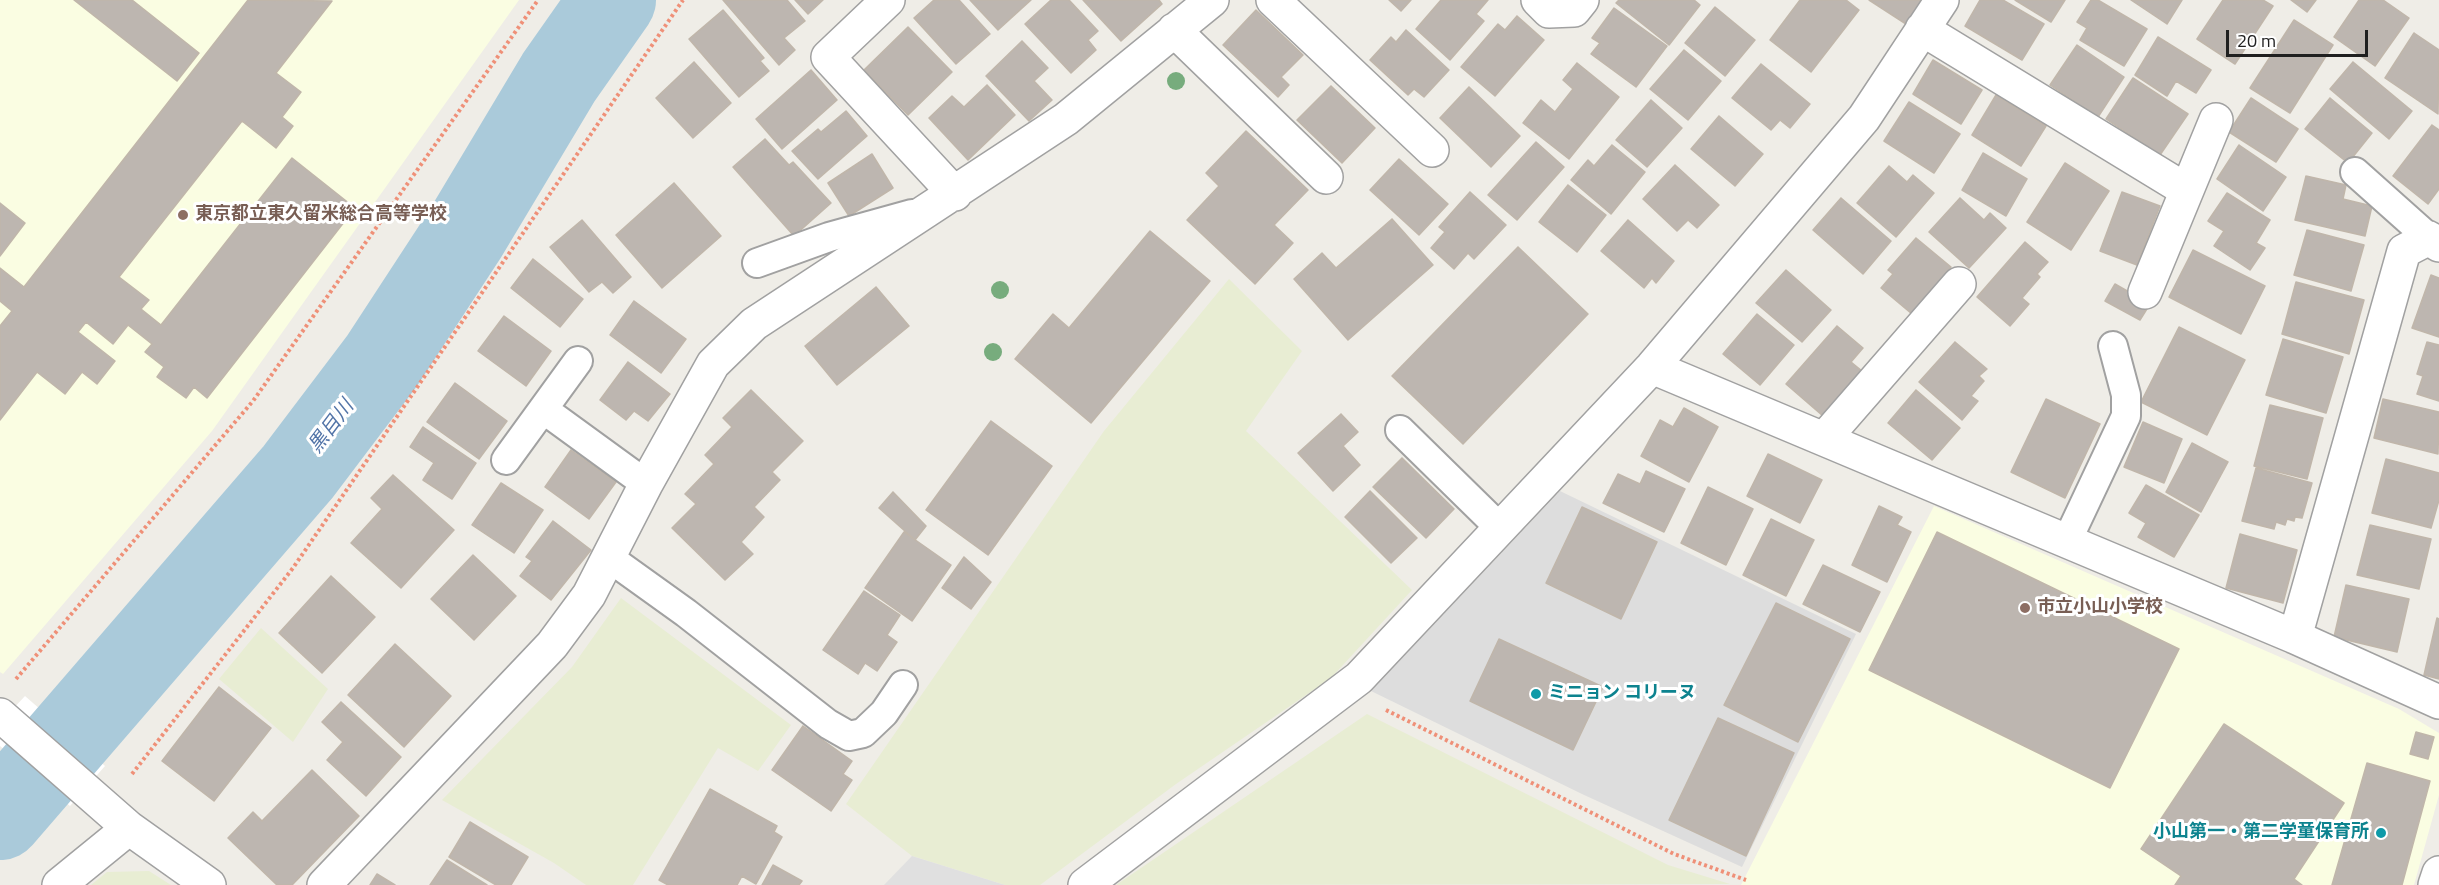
<!DOCTYPE html>
<html>
<head>
<meta charset="utf-8">
<style>
  body { margin:0 }
  #map { position:relative; width:2439px; height:885px; overflow:hidden; background:#efede7; font-family:"Titillium Web",sans-serif }
  canvas { display:block }
  .scale { position:absolute; left:2226px; top:30px; width:142px; height:27px; box-sizing:border-box; border:3px solid #202020; border-top:0; padding-left:8px; font-size:18px; line-height:21px; white-space:nowrap; color:#202020; -webkit-text-stroke:4px #fff; paint-order:stroke }
</style>
</head>
<body>
<div id="map">
<canvas width="2439" height="885"></canvas>
<div class="scale">20 m</div>
</div>
<script>
const context = document.querySelector('canvas').getContext('2d');
context.lineJoin = 'round';
function fillPath(path, color) { context.fillStyle = color; context.fill(path, 'evenodd'); }
const poly = rows => new Path2D(rows.map(r => 'M' + r).join(''));
function stroke(path, color, width, dash) { context.strokeStyle = color; context.lineWidth = width; context.lineCap = dash ? 'butt' : 'round'; context.setLineDash(dash || []); context.stroke(path); }
function drawText(font, color, halo, rows, align = 'center') {
  context.font = font + ' "Titillium Web","Noto Sans JP",sans-serif'; context.lineWidth = 6; context.setLineDash([]); context.textBaseline = 'middle'; context.strokeStyle = halo; context.fillStyle = color; for (const [text, x, y, turn = 0] of rows) {
    context.save(); context.translate(x, y); context.rotate((+turn || 0) * Math.PI / 180); context.textAlign = isNaN(turn) ? turn : align; if (halo) context.strokeText(text, 0, 0); context.fillText(text, 0, 0); context.restore();
  }
}
const residential = poly([
  [1560,491,1856,634,1742,867,1582,794,1371,691]
]);
const education = poly([
  [0,0,519,0,212,431,3,674,0,672],
  [1934,506,2399,709,2439,733,2439,795,2414,885,1741,885]
]);
const farmland = poly([
  [1229,279,1302,351,1246,431,1412,590,1331,678,1176,784,1040,885,1005,885,912,856,846,804,1104,431],
  [621,598,791,725,758,771,718,748,633,885,586,885,554,863,442,800,572,667],
  [261,628,328,689,293,742,219,679],
  [1367,714,1668,865,1730,884,1116,885],
  [149,871,171,885,91,885,107,872]
]);
const parking = poly([
  [912,856,1005,885,884,885]
]);
const pier = poly([
  [25,696,105,766,70,806,0,746,0,723]
]);
const river = poly([
  [0,817,298,472,382,361,465,234,559,77,613,0]
]);
const building = poly([
  [74,0,132,0,199,53,177,81,74,0],
  [248,0,332,1,276,73,301,92,282,117,293,126,276,148,242,121,119,277,149,300,141,309,161,325,292,158,355,208,207,398,194,387,186,398,157,377,164,367,145,352,152,344,128,325,113,344,86,322,78,332,115,361,97,384,82,372,65,394,37,372,0,420,0,326,12,311,0,301,0,268,24,287,248,0],
  [723,0,787,0,805,21,784,38,795,50,779,65,723,0],
  [795,0,823,0,808,14,795,0],
  [934,0,959,0,990,34,956,64,914,18,934,0],
  [970,0,1031,0,998,30,970,0],
  [1051,0,1069,0,1098,31,1088,40,1096,50,1071,73,1025,24,1051,0],
  [1083,0,1159,0,1162,4,1121,41,1083,0],
  [1389,0,1411,0,1401,11,1389,0],
  [1441,0,1488,0,1476,14,1484,21,1450,60,1416,29,1441,0],
  [1619,0,1694,0,1700,5,1669,45,1616,3,1619,0],
  [1800,0,1846,0,1859,10,1811,72,1770,40,1800,0],
  [1869,0,1922,0,1906,24,1869,0],
  [1980,0,2003,0,2044,24,2022,60,1965,26,1980,0],
  [2015,0,2065,0,2051,22,2015,0],
  [2091,0,2098,0,2147,29,2124,66,2080,40,2087,28,2077,22,2091,0],
  [2131,0,2182,0,2167,24,2131,0],
  [2223,0,2263,0,2273,6,2235,64,2197,39,2223,0],
  [2291,0,2316,0,2307,12,2291,0],
  [2359,0,2383,0,2409,18,2375,66,2334,37,2359,0],
  [1715,7,1755,40,1725,76,1685,43,1715,7],
  [1614,8,1667,46,1636,87,1591,54,1600,43,1592,38,1614,8],
  [723,10,764,58,760,61,769,71,739,97,689,39,723,10],
  [1256,10,1303,55,1281,77,1289,85,1278,97,1223,45,1256,10],
  [1517,16,1544,40,1495,96,1461,67,1498,24,1505,30,1517,16],
  [2294,20,2333,45,2290,113,2250,88,2294,20],
  [908,27,952,72,908,115,864,70,908,27],
  [1406,30,1449,70,1424,97,1414,89,1408,95,1370,60,1391,37,1396,42,1406,30],
  [2414,33,2439,50,2438,114,2385,78,2414,33],
  [2158,37,2211,70,2196,93,2176,81,2167,96,2135,75,2158,37],
  [1022,41,1048,68,1034,81,1052,100,1029,121,986,76,1022,41],
  [2077,45,2124,77,2098,117,2050,85,2077,45],
  [1684,50,1721,81,1688,120,1650,89,1684,50],
  [1933,60,1982,90,1961,124,1913,94,1933,60],
  [694,62,731,103,693,138,656,98,694,62],
  [2353,62,2412,111,2389,139,2330,89,2353,62],
  [1577,63,1619,97,1569,159,1523,123,1541,100,1555,112,1573,89,1563,80,1577,63],
  [1761,64,1810,104,1790,128,1780,120,1771,130,1732,98,1761,64],
  [811,70,837,100,782,149,756,119,811,70],
  [2133,78,2188,114,2160,155,2106,119,2133,78],
  [987,85,1015,115,968,160,929,118,952,96,964,107,987,85],
  [1331,86,1375,128,1342,163,1297,120,1331,86],
  [1469,87,1520,136,1491,167,1440,118,1469,87],
  [1996,95,2046,126,2021,166,1972,135,1996,95],
  [2251,98,2298,129,2276,162,2229,132,2251,98],
  [2330,98,2372,133,2348,163,2305,129,2330,98],
  [1651,100,1682,128,1647,167,1616,140,1651,100],
  [1909,102,1960,134,1934,173,1884,141,1909,102],
  [846,111,867,136,818,179,792,151,818,129,821,132,846,111],
  [1719,116,1763,154,1735,186,1691,149,1719,116],
  [2432,125,2439,130,2439,189,2428,204,2393,176,2432,125],
  [1246,131,1308,190,1274,225,1293,243,1255,284,1187,220,1219,186,1206,173,1246,131],
  [765,139,789,165,793,162,831,203,794,236,733,167,765,139],
  [1536,142,1564,167,1517,220,1488,195,1536,142],
  [1612,145,1645,172,1611,214,1571,180,1588,160,1594,166,1612,145],
  [2239,145,2286,177,2263,211,2217,179,2239,145],
  [1983,153,2027,179,2006,216,1962,190,1983,153],
  [872,154,893,188,849,216,828,183,872,154],
  [1399,159,1448,204,1419,235,1370,190,1399,159],
  [2065,163,2109,191,2071,250,2027,222,2065,163],
  [1675,165,1719,205,1697,228,1688,220,1677,231,1643,199,1675,165],
  [1889,166,1907,182,1913,175,1934,193,1896,237,1857,203,1889,166],
  [2306,176,2346,185,2343,199,2372,206,2365,236,2295,220,2306,176],
  [674,183,721,236,662,288,616,235,674,183],
  [1568,185,1606,215,1577,252,1539,222,1568,185],
  [1470,192,1506,225,1474,259,1468,253,1454,269,1431,248,1445,232,1439,227,1470,192],
  [2122,192,2160,206,2137,265,2100,251,2122,192],
  [2227,193,2270,220,2256,243,2265,248,2250,270,2214,246,2224,231,2208,221,2227,193],
  [1841,198,1891,241,1863,274,1813,230,1841,198],
  [1960,198,1984,220,1990,213,2006,228,1969,268,1929,232,1960,198],
  [0,203,25,223,0,256,0,203],
  [1392,219,1433,265,1348,340,1294,279,1322,253,1336,268,1392,219],
  [582,220,631,277,613,293,602,282,589,292,550,247,582,220],
  [1628,220,1674,261,1656,283,1652,278,1644,288,1601,251,1628,220],
  [2307,230,2364,245,2351,291,2294,275,2307,230],
  [1150,231,1210,281,1091,423,1015,359,1053,314,1069,328,1150,231],
  [1916,238,1951,267,1912,314,1881,288,1893,274,1888,270,1916,238],
  [2025,242,2048,262,2037,274,2040,277,2022,298,2029,304,2010,326,1977,297,2025,242],
  [1518,247,1588,314,1463,444,1392,376,1518,247],
  [2193,250,2265,286,2241,334,2169,297,2193,250],
  [533,259,583,299,560,327,511,288,533,259],
  [1786,270,1831,310,1802,342,1756,303,1786,270],
  [2431,275,2439,278,2439,337,2412,328,2431,275],
  [2296,282,2364,300,2349,354,2282,334,2296,282],
  [2115,284,2150,304,2140,320,2105,301,2115,284],
  [876,287,909,326,837,385,805,346,876,287],
  [634,301,686,339,661,373,610,335,634,301],
  [1757,314,1794,345,1760,385,1723,354,1757,314],
  [504,316,551,351,526,386,478,351,504,316],
  [1837,326,1863,348,1851,362,1862,371,1823,416,1786,384,1837,326],
  [2179,327,2245,360,2207,435,2141,402,2179,327],
  [2283,339,2343,357,2326,413,2266,395,2283,339],
  [1955,342,1987,369,1979,376,1984,381,1971,396,1978,401,1962,420,1919,382,1955,342],
  [2427,342,2439,345,2439,401,2417,394,2423,376,2417,374,2427,342],
  [628,362,670,394,648,421,634,411,626,420,600,400,628,362],
  [455,383,507,421,479,459,427,422,455,383],
  [751,390,803,441,772,472,780,480,754,507,764,517,741,542,753,554,725,580,672,528,696,504,685,494,714,464,705,455,732,427,723,418,751,390],
  [1916,390,1960,428,1932,460,1888,423,1916,390],
  [2046,399,2100,424,2065,498,2011,472,2046,399],
  [2383,399,2439,412,2438,454,2374,438,2383,399],
  [2270,405,2323,418,2307,479,2254,466,2270,405],
  [1684,408,1718,427,1689,482,1641,456,1660,420,1673,427,1684,408],
  [1341,414,1358,432,1343,446,1360,465,1333,491,1298,453,1341,414],
  [991,421,1052,466,988,555,926,510,991,421],
  [2143,422,2182,439,2164,483,2124,467,2143,422],
  [423,427,476,463,452,499,423,480,434,463,410,447,423,427],
  [2192,443,2228,462,2201,512,2166,492,2192,443],
  [571,450,616,482,589,519,545,487,571,450],
  [1768,454,1822,480,1800,523,1747,496,1768,454],
  [1402,458,1454,509,1426,538,1373,487,1402,458],
  [2386,459,2439,473,2439,500,2431,528,2372,513,2386,459],
  [2256,468,2312,483,2302,518,2295,517,2294,521,2287,519,2285,525,2276,522,2274,529,2242,521,2256,468],
  [1646,471,1685,489,1664,532,1603,503,1618,474,1640,484,1646,471],
  [393,475,454,530,401,588,351,543,382,509,371,498,393,475],
  [501,483,543,510,514,553,472,525,501,483],
  [2146,485,2199,515,2174,557,2138,537,2146,523,2129,513,2146,485],
  [1708,487,1753,509,1726,565,1681,543,1708,487],
  [1370,491,1417,538,1391,563,1345,517,1370,491],
  [893,492,926,526,915,540,879,508,893,492],
  [1879,506,1902,517,1897,525,1911,532,1887,582,1852,565,1879,506],
  [1582,507,1657,542,1621,619,1546,583,1582,507],
  [1771,519,1814,540,1786,596,1743,575,1771,519],
  [553,521,591,550,551,600,520,576,532,561,526,557,553,521],
  [2370,525,2431,539,2419,589,2357,575,2370,525],
  [904,532,951,565,912,621,865,588,904,532],
  [1937,532,2179,649,2110,788,1869,670,1937,532],
  [2240,534,2297,550,2283,603,2226,588,2240,534],
  [473,555,516,596,474,640,431,599,473,555],
  [964,557,991,582,971,609,942,588,964,557],
  [1823,565,1880,592,1860,632,1803,604,1823,565],
  [331,576,375,617,322,673,279,633,331,576],
  [2346,585,2409,599,2397,652,2334,637,2346,585],
  [864,591,900,615,887,635,897,642,877,671,865,663,858,674,823,650,864,591],
  [1776,603,1850,639,1798,742,1724,705,1776,603],
  [2437,618,2439,619,2439,679,2424,675,2437,618],
  [1499,639,1603,687,1573,750,1470,701,1499,639],
  [395,644,451,696,404,747,348,695,395,644],
  [219,687,271,728,214,801,162,761,219,687],
  [341,702,401,757,366,796,327,760,343,742,322,722,341,702],
  [1718,718,1794,753,1746,856,1669,820,1718,718],
  [2224,724,2344,803,2294,879,2302,885,2175,885,2181,876,2141,849,2224,724],
  [803,726,852,761,843,774,852,780,831,811,772,770,803,726],
  [2416,732,2434,737,2428,759,2410,754,2416,732],
  [2367,763,2430,781,2402,885,2332,885,2367,763],
  [312,770,359,816,292,885,277,885,228,838,253,812,262,821,312,770],
  [710,789,777,826,774,832,782,837,756,884,742,876,737,885,668,885,659,880,710,789],
  [470,822,528,857,511,885,496,885,449,857,470,822],
  [447,860,487,885,430,885,447,860],
  [773,865,802,881,799,885,762,885,773,865],
  [377,874,395,885,370,885,377,874]
]);
const path = poly([
  [16,679,253,401,538,0],
  [1386,710,1674,854,1746,880],
  [132,774,293,568,683,0]
]);
const lane = poly([
  [2355,172,2429,238],
  [757,263,829,237,912,214],
  [543,409,646,484],
  [1400,430,1500,528],
  [506,460,578,361],
  [2067,541,2126,416,2126,395,2113,346],
  [608,557,686,613,828,724,849,736,863,733,884,713,903,685]
]);
const street = poly([
  [888,0,828,57,955,194],
  [1273,0,1432,150],
  [1538,0,1549,11,1574,10,1582,0],
  [1922,29,2186,190],
  [1174,30,1326,177],
  [2145,292,2216,120],
  [1652,367,2295,637,2439,702],
  [1824,439,1959,284],
  [2295,637,2404,251,2429,238,2439,245],
  [0,715,129,828,209,885],
  [59,885,129,828],
  [324,885,552,645,589,595,646,484,713,364,754,324,1066,119,1212,0],
  [1085,885,1359,678,1652,367,1864,118,1942,0],
  [2435,885,2439,873]
]);
const trees = [
  [1176,81],
  [1000,290],
  [993,352]
];
const markers = [
  [183,215,6,"#8d6e63"],
  [2025,608,6,"#8d6e63"],
  [1536,694,6,"#0f9aa8"],
  [2381,833,6,"#0f9aa8"]
];
const educationNames = [
  ["東京都立東久留米総合高等学校",195,215],
  ["市立小山小学校",2037,608]
];
const cultureNames = [
  ["ミニョン コリーヌ",1548,694],
  ["小山第一・第二学童保育所",2369,833,"right"]
];
const waterNames = [
  ["黒目川",332,427,-53]
];
fillPath(residential, '#ddd');
fillPath(education, '#fafde2');
fillPath(farmland, '#e8edd3');
fillPath(parking, '#e0e0e0');
fillPath(pier, '#fff');
stroke(river, '#aacada', 86);
fillPath(building, '#bdb6b0');
stroke(building, '#c0b6aa', 1.5);
stroke(lane, '#a1a1a1', 32);
stroke(street, '#a1a1a1', 36);
stroke(path, '#ef9078', 4, [3, 3]);
stroke(lane, '#fff', 28);
stroke(street, '#fff', 33);
context.fillStyle = '#77ac7d';
for (const [x, y] of trees) { context.beginPath(); context.arc(x, y, 9, 0, 2 * Math.PI); context.fill(); }
for (const [x, y, r, color] of markers) { const dot = new Path2D(); dot.arc(x, y, r, 0, 2 * Math.PI); context.fillStyle = color; context.fill(dot); stroke(dot, '#fff', 2); }
drawText('bold 18px', '#785e54', '#fff', educationNames, 'left');
drawText('bold 18px', '#0d838f', '#fff', cultureNames, 'left');
drawText('italic 20px', '#5375a8', '#fff', waterNames);
</script>
</body>
</html>
